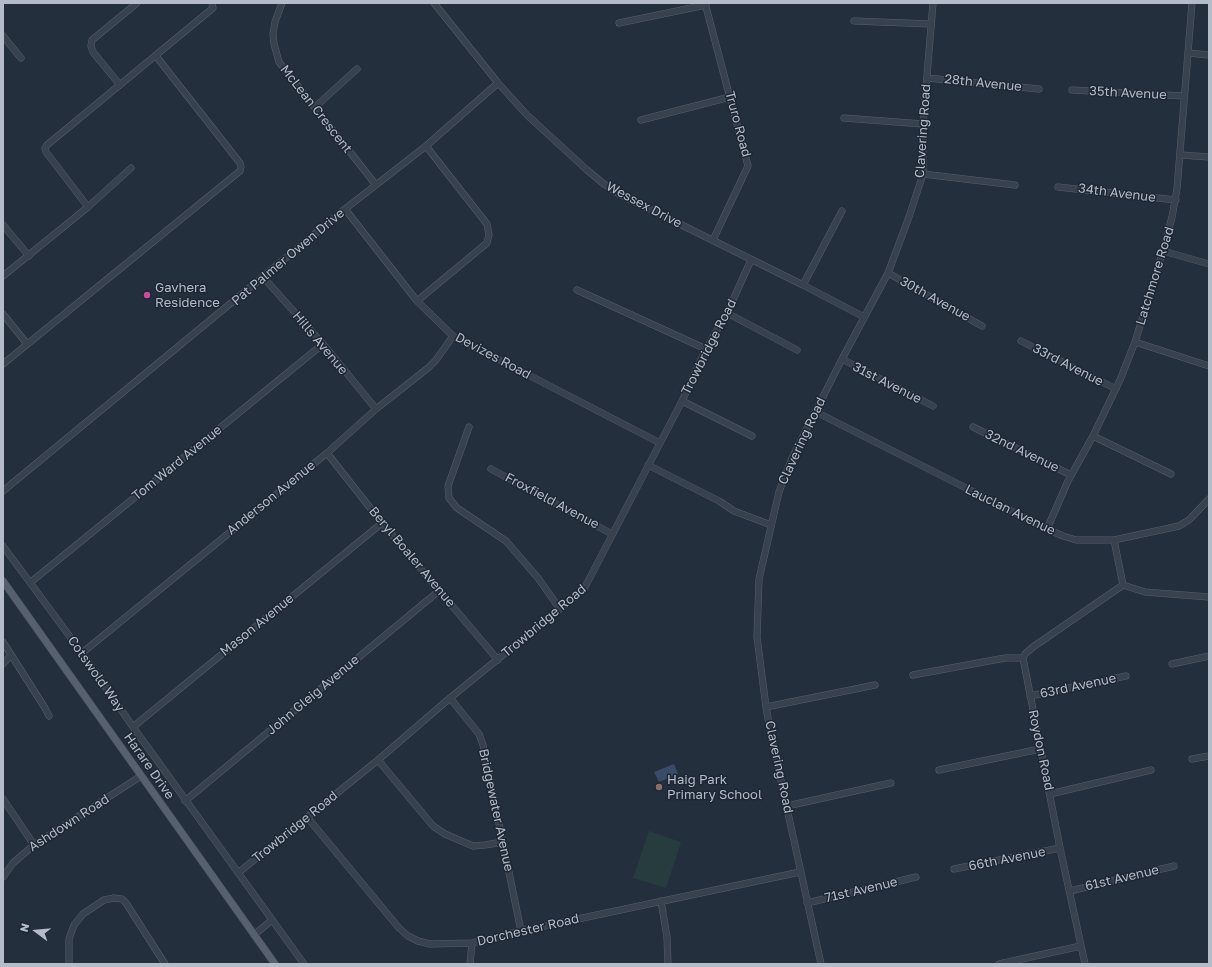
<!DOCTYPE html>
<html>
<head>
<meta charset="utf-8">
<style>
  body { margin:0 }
  #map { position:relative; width:1212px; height:967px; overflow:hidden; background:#242f3e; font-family:"Golos Text",sans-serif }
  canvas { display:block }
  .frame { position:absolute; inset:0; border:4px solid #b4bcc9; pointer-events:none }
  .north { position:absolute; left:16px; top:911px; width:40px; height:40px; -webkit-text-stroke:3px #1d2633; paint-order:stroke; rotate:286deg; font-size:11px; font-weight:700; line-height:16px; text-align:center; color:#b4bcc9 }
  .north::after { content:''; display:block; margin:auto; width:14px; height:18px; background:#b4bcc9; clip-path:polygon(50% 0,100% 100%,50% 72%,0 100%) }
</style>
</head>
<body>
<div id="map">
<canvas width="1212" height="967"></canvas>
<div class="frame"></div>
<div class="north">N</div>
</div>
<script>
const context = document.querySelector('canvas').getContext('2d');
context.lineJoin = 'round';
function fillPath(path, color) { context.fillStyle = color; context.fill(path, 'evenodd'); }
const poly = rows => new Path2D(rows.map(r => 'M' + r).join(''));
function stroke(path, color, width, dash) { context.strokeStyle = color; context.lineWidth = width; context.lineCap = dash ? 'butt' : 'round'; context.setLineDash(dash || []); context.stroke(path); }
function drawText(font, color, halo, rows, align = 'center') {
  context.font = font + ' "Golos Text",sans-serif'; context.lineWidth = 3; context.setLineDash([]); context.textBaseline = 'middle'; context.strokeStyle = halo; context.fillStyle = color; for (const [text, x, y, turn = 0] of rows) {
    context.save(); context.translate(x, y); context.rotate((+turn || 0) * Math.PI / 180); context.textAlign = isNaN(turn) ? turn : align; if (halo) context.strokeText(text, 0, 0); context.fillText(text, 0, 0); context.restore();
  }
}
const green = poly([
  [649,831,681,842,666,888,633,878]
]);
const water = poly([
  [674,764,678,774,659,782,654,772]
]);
const minor = poly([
  [282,3,275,22,273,34,274,44,279,62,376,185],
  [434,3,498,83,527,115,587,170,604,184,619,194,803,285,864,317],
  [705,3,748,166,713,240],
  [854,21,931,24],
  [619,23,706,5],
  [3,36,21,58],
  [1188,53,1209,55],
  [927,78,1039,89],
  [120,85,93,52,91,46,92,40,137,3],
  [1072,90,1184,96],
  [315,107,357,69],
  [844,118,923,124],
  [641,120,730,97],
  [1181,155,1209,157],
  [923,174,1015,185],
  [1058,187,1176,200],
  [88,207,131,168],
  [345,209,417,301,453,336,660,443],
  [3,225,29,256],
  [1163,251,1209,264],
  [888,273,982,326],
  [3,276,88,207,46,152,45,148,47,145,213,8,212,3],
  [263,277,323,344,376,409],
  [803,285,842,211],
  [577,290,706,349],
  [417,301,487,243,489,235,487,224,426,146],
  [727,313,797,350],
  [3,314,27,344],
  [1021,341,1116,389],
  [1135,342,1209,366],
  [842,359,933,406],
  [3,364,240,171,241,167,240,163,156,56],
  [682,401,752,436],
  [816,412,1047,529,1063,536,1076,540,1114,540,1179,526,1189,520,1209,499],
  [469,427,448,486,449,498,457,508,506,541,538,578,560,609],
  [973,427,1071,475],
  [1093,436,1171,474],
  [327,453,382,523,498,660],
  [648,465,719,501,734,511,771,525],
  [491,469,612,534],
  [3,491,345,209,426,146,498,83],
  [1047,529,1068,481,1093,436,1120,380,1135,342,1163,251,1172,217,1177,189,1192,3],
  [1114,540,1123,585],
  [3,546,82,653,133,727,304,964],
  [31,582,323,344],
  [1123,585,1145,592,1209,597],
  [3,642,45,708,49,716],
  [82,653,327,453,376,409,428,368,436,360,453,336],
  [3,664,11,655],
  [1172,664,1209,656],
  [913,675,1005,658,1023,658],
  [1030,696,1126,676],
  [450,698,479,734,483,745,521,931],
  [766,707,875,685],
  [133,727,382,523],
  [1192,759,1209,756],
  [378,760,433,826,445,834,473,846,485,845,503,842],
  [939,770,1040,749],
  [1050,794,1151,770],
  [3,799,34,845],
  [185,801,440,590],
  [787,806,891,783],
  [307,817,399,928,408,936,418,941,430,944,472,943,521,931,800,872],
  [954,869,1060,848],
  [238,873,378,760,450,698,584,589,682,401,706,349,727,313,751,260],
  [3,877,13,863,34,845,141,776],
  [1070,891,1174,866],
  [661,901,667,937,668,964],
  [807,903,916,877],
  [254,935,272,920],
  [69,964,69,939,74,925,83,914,104,900,114,898,122,899,126,903,165,964],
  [470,964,472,943],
  [821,964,772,740,766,707,757,637,759,579,779,492,792,458,842,359,888,273,909,217,923,174,923,124,933,3],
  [999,964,1081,946],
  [1085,964,1060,848,1023,658,1025,654,1033,647,1123,585]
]);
const major = poly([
  [3,581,275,964]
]);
const markers = [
  [147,295,4,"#d1479c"],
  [659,787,4,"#8d6e63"]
];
const streetNames = [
  ["28th Avenue",983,83,6],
  ["35th Avenue",1128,93,3],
  ["McLean Crescent",316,109,52],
  ["Truro Road",738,124,75],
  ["Clavering Road",923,131,-86],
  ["34th Avenue",1117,193,7],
  ["Wessex Drive",644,205,28],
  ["Pat Palmer Owen Drive",288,257,-40],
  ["Latchmore Road",1155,276,-73],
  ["30th Avenue",935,299,29],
  ["Hills Avenue",320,343,50],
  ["Trowbridge Road",709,347,-63],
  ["Devizes Road",493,356,28],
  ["33rd Avenue",1068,365,27],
  ["31st Avenue",887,383,27],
  ["Clavering Road",802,441,-65],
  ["32nd Avenue",1022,451,26],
  ["Tom Ward Avenue",177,463,-39],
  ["Anderson Avenue",271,498,-39],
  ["Froxfield Avenue",552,501,28],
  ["Lauclan Avenue",1010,510,26],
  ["Beryl Boaler Avenue",412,557,50],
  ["Trowbridge Road",544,621,-40],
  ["Mason Avenue",257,625,-39],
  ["Cotswold Way",96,674,55],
  ["63rd Avenue",1078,686,-12],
  ["John Gleig Avenue",313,695,-40],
  ["Roydon Road",1041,750,78],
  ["Harare Drive",149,766,55],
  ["Clavering Road",779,767,78],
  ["Bridgewater Avenue",496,810,78],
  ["Ashdown Road",69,823,-33],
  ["Trowbridge Road",295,827,-39],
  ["66th Avenue",1007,859,-11],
  ["61st Avenue",1122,878,-13],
  ["71st Avenue",861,890,-13],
  ["Dorchester Road",528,930,-13]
];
const poiNames = [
  ["Gavhera",155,288],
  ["Residence",155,303],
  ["Haig Park",667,780],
  ["Primary School",667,795]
];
fillPath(green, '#263c3f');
fillPath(water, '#394c67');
stroke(minor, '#565f6c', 7);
stroke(major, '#414a57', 8);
stroke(minor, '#38414e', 6);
stroke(major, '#56606e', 7);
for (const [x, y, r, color] of markers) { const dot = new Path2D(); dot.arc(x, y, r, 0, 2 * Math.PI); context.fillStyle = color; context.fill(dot); stroke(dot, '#1d2633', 1.5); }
drawText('13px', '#b4bcc9', '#1d2633', streetNames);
drawText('13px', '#b4bcc9', '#1d2633', poiNames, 'left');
</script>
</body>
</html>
